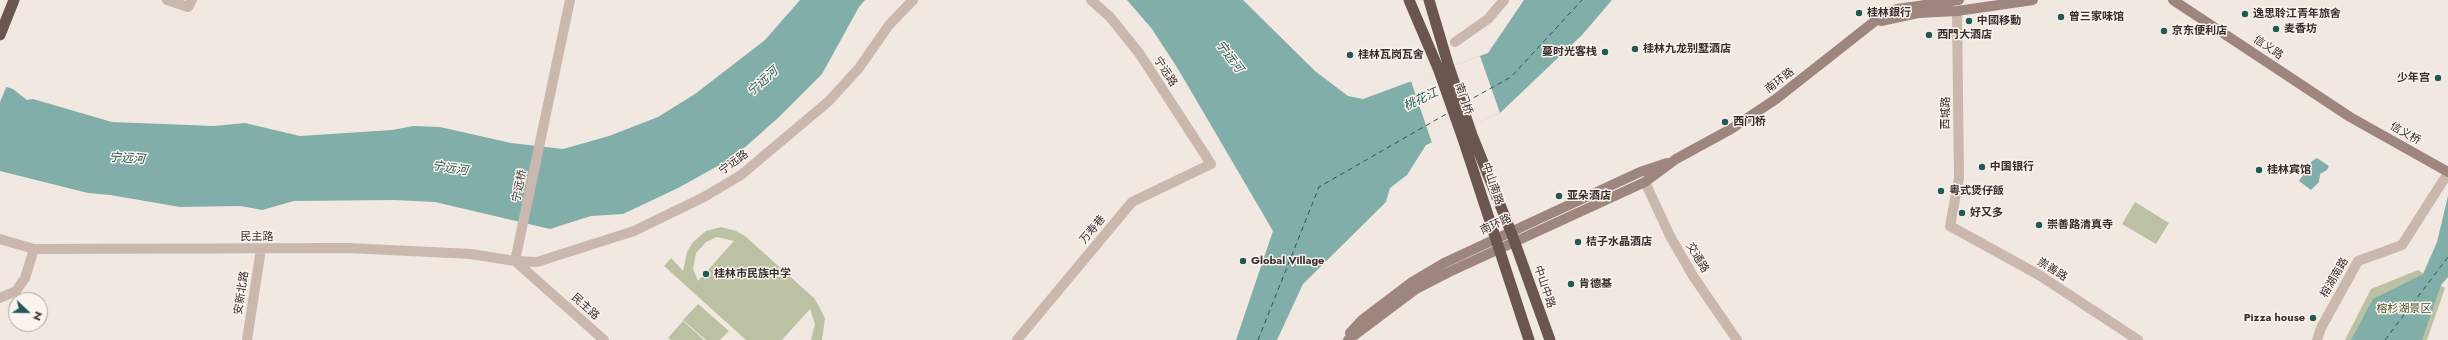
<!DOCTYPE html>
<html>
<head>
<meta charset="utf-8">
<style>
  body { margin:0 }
  #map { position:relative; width:2448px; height:340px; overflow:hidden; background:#f2e8e2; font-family:Jost,sans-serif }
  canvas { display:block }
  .north { position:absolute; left:8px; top:292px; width:40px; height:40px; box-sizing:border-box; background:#faf3ee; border:1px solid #ada4a0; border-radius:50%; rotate:112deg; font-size:11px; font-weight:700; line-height:16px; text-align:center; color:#392e2c }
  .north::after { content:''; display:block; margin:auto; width:14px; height:18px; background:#235954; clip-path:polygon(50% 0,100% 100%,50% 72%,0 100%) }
</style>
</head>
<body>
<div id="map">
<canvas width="2448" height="340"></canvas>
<div class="north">N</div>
</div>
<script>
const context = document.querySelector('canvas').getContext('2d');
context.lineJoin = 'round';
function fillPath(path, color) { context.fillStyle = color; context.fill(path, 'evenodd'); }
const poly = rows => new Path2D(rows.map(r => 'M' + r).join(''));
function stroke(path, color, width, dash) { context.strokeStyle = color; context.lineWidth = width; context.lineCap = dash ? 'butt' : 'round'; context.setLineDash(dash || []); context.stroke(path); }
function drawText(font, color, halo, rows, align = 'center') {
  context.font = font + ' Jost,"Noto Sans SC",sans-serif'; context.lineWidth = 3; context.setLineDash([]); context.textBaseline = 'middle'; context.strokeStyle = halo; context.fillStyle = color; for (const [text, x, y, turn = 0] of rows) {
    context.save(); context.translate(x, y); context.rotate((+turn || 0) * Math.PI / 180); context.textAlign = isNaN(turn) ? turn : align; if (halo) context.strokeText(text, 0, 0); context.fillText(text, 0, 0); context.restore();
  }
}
const green = poly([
  [2135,202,2169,223,2156,244,2122,224],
  [721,227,736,231,745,236,815,299,825,318,822,340,811,340,815,324,810,309,782,340,746,340,664,266,671,258,683,271,687,252,693,242,706,231],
  [717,237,734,241,698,281,693,269,696,253,706,242],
  [2418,270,2445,288,2427,340,2345,340,2371,289],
  [698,304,729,331,720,340,706,340,683,320],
  [683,321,704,340,671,340,668,338]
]);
const water = poly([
  [800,0,865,0,859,7,822,74,778,118,734,157,678,188,623,214,591,216,550,229,435,202,394,200,294,201,262,210,241,206,180,207,110,195,88,193,0,171,0,85,13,89,27,100,33,99,112,122,214,126,245,123,300,136,392,130,413,126,440,127,511,143,563,149,609,136,658,117,695,94,765,40],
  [1127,0,1243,0,1315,71,1348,96,1363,99,1488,53,1524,0,1612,0,1582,35,1500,113,1426,145,1407,175,1390,188,1386,202,1303,284,1277,340,1236,340,1273,231,1178,69,1152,29],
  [2317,158,2329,166,2327,170,2320,174,2319,182,2311,190,2299,181,2312,161],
  [2448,196,2448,277,2441,285,2422,340,2351,340,2373,299,2423,274,2437,242]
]);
const pier = poly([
  [1480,56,1500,113,1432,143,1411,81],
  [0,83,7,85,0,102]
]);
const ferry = poly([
  [1466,102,1511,77,1582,0],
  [1258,340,1319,187,1448,113],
  [2385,340,2448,257]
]);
const minor = poly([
  [167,0,188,7,192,0],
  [1455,42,1488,19,1504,0],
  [515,261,537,262,634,231,704,197,741,175,829,101,859,68,889,25,913,0],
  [1017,340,1132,202,1211,164,1139,53,1110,17,1091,0]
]);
const tertiary = poly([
  [1957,11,1959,178,1950,226,2039,275,2138,340],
  [1645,182,1670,236,1693,276,1737,340],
  [0,239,34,249,348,248,471,254,515,261,604,340],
  [515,261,570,0],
  [0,298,16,291,25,278,34,249],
  [247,340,261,249],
  [2317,340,2321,328,2358,261,2402,245,2448,173]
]);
const secondary = poly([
  [2173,0,2350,117,2448,172],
  [1881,21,1918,13,1957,11,2033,0],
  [1350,333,1362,320,1412,282,1444,263,1640,172,1667,163],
  [1348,340,1416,289,1449,272,1645,182,1676,159,1731,129,1776,99,1884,14,1897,9,1959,0]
]);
const trunk = poly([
  [1409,0,1438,68,1463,139,1529,340],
  [1429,0,1448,64,1472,135,1511,232,1550,340],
  [0,35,14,0]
]);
const markers = [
  [1859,13,4,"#235954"],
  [2245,14,4,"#235954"],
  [2061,17,4,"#235954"],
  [1969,21,4,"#235954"],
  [2276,29,4,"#235954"],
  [2164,31,4,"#235954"],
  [1929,35,4,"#235954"],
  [1635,49,4,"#235954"],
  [1605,52,4,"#235954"],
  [1350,55,4,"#235954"],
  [2438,78,4,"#235954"],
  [1725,122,4,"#235954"],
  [1982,167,4,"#235954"],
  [2259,170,4,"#235954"],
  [1941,191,4,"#235954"],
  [1559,196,4,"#235954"],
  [1962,213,4,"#235954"],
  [2039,225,4,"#235954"],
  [1578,242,4,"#235954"],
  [1243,261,4,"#235954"],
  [706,274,4,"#235954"],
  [1571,284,4,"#235954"],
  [2313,318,4,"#235954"]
];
const poiNames = [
  ["桂林銀行",1867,13],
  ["逸思聆江青年旅舍",2253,14],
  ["曾三家味馆",2069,17],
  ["中國移動",1977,21],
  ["麦香坊",2284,29],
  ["京东便利店",2172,31],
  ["西門大酒店",1937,35],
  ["桂林九龙别墅酒店",1643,49],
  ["蔓时光客栈",1597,52,"right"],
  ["桂林瓦岗瓦舍",1358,55],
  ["少年宫",2430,78,"right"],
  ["西门桥",1733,122],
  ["中国银行",1990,167],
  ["桂林宾馆",2267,170],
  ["粵式煲仔飯",1949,191],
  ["亚朵酒店",1567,196],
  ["好又多",1970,213],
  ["崇善路清真寺",2047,225],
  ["桔子水晶酒店",1586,242],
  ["Global Village",1251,261],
  ["桂林市民族中学",714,274],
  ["肯德基",1579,284],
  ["Pizza house",2305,318,"right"]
];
const streetNames = [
  ["信义路",2268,48,34],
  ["宁远路",1165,72,57],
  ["南环路",1780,81,-38],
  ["南门桥",1463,99,71],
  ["西城路",1946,113,-90],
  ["信义桥",2405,134,29],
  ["宁远路",734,163,-36],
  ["中山南路",1492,184,71],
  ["宁远桥",520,186,-78],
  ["南环路",1496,225,-25],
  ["万寿巷",1093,230,-50],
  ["民主路",257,237],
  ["交通路",1697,258,59],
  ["崇善路",2052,270,32],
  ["榕湖南路",2335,278,-60],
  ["中山中路",1544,287,71],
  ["安新北路",242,293,-81],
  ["民主路",585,307,42]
];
const parkNames = [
  ["榕杉湖景区",2404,309]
];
const waterNames = [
  ["宁远河",1229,57,53],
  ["宁远河",763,82,-42],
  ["桃花江",1421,100,-25],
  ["宁远河",127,159,4],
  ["宁远河",450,169,9]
];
fillPath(green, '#bbc1a2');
fillPath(water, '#82aea9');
fillPath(pier, '#f2e8e2');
stroke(ferry, '#235954', 1, [5, 4]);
stroke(minor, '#cab7ae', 10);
stroke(tertiary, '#cab7ae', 10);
stroke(secondary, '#9e867f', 10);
stroke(trunk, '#6a5550', 11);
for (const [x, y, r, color] of markers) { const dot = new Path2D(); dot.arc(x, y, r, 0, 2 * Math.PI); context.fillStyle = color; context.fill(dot); stroke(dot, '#faf3ee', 1.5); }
drawText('bold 11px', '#392e2c', '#faf3ee', poiNames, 'left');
drawText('11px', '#392e2c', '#faf3ee', streetNames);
drawText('11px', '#4e5631', '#faf3ee', parkNames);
drawText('italic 12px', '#235954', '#faf3ee', waterNames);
</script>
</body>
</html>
